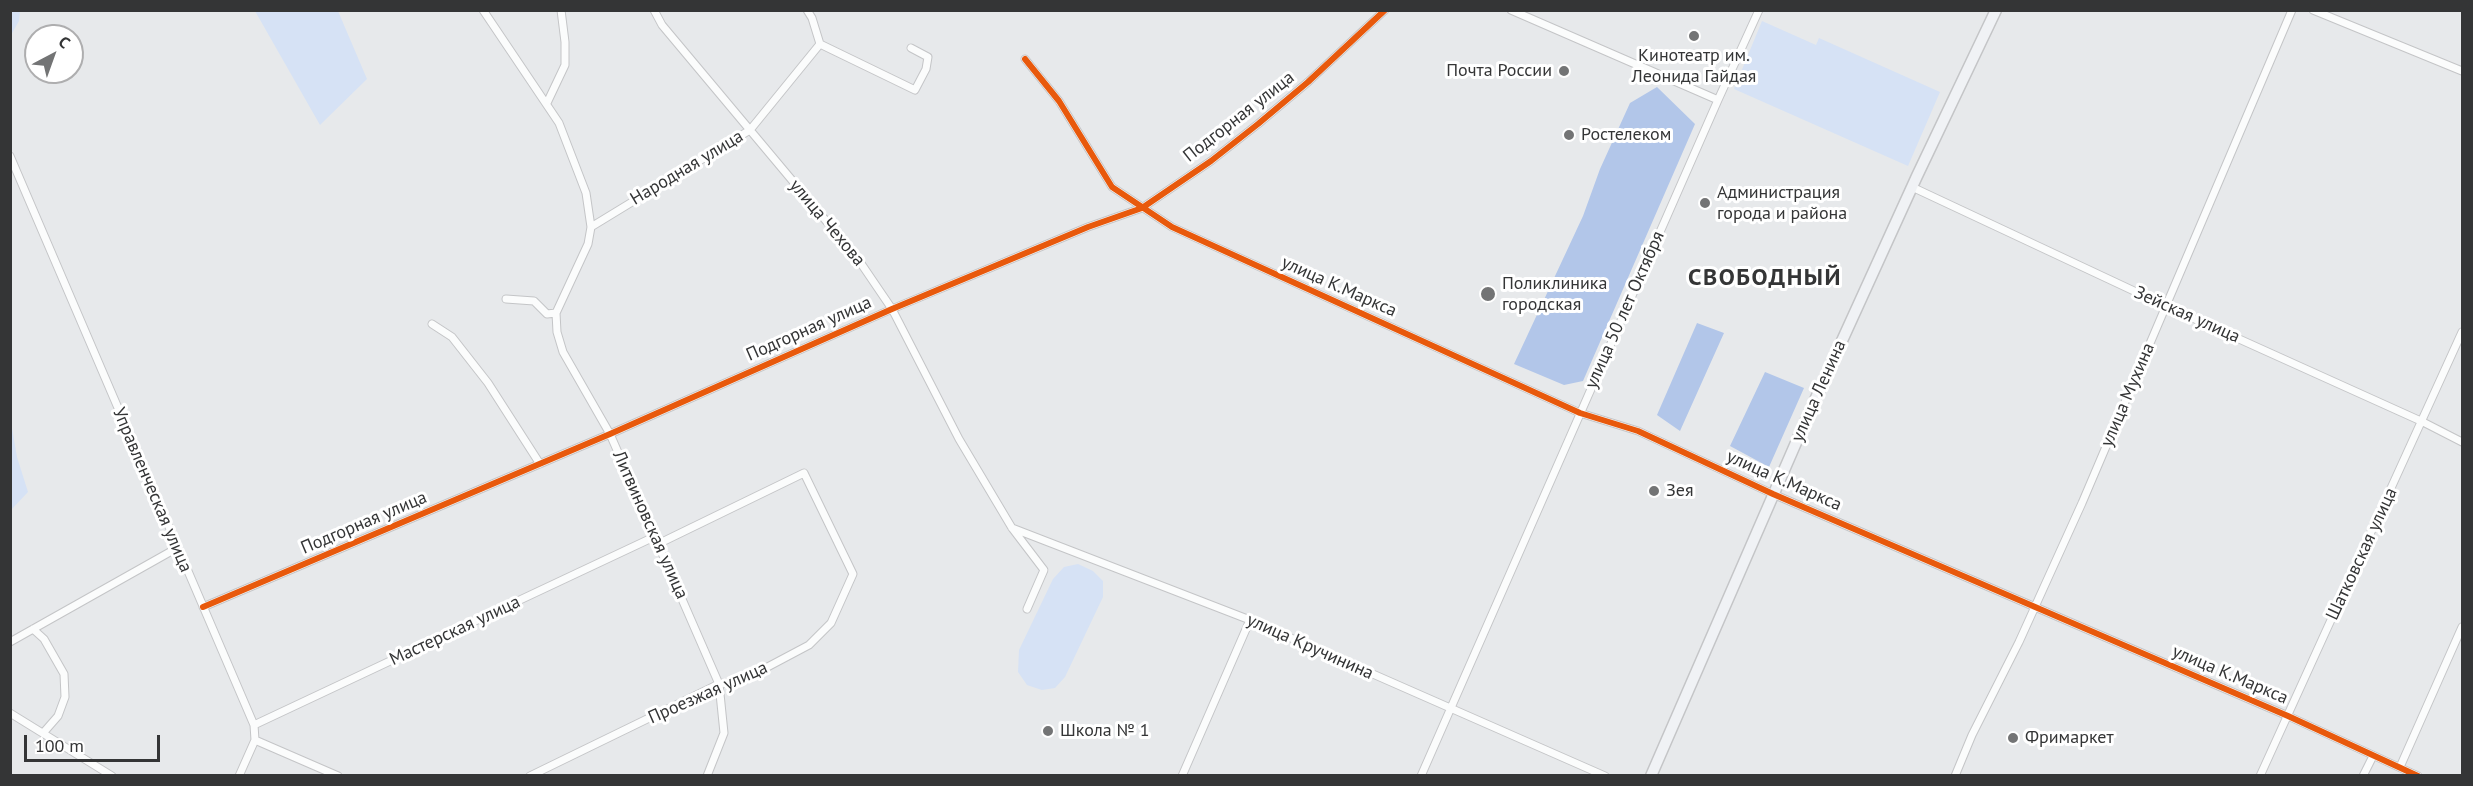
<!DOCTYPE html>
<html>
<head>
<meta charset="utf-8">
<style>
  body { margin:0 }
  #map { position:relative; width:2473px; height:786px; overflow:hidden; background:#e7e9eb; font-family:"PT Sans",sans-serif }
  canvas { display:block }
  .frame { position:absolute; inset:0; border:12px solid #343536; pointer-events:none }
  .north { position:absolute; left:24px; top:24px; width:60px; height:60px; box-sizing:border-box; background:#fff; border:2px solid #aeaeaf; border-radius:50%; rotate:41deg; font-size:16px; font-weight:700; line-height:24px; text-align:center; color:#343536 }
  .north::after { content:''; display:block; margin:auto; width:21px; height:27px; background:#737475; clip-path:polygon(50% 0,100% 100%,50% 72%,0 100%) }
  .scale { position:absolute; left:24px; top:735px; width:136px; height:27px; box-sizing:border-box; border:3px solid #343536; border-top:0; padding-left:8px; font-size:18px; line-height:21px; white-space:nowrap; color:#343536; -webkit-text-stroke:4px #fff; paint-order:stroke }
</style>
</head>
<body>
<div id="map">
<canvas width="2473" height="786"></canvas>
<div class="frame"></div>
<div class="north">С</div>
<div class="scale">100 m</div>
</div>
<script>
const context = document.querySelector('canvas').getContext('2d');
context.lineJoin = 'round';
function fillPath(path, color) { context.fillStyle = color; context.fill(path, 'evenodd'); }
const poly = rows => new Path2D(rows.map(r => 'M' + r).join(''));
function stroke(path, color, width, dash) { context.strokeStyle = color; context.lineWidth = width; context.lineCap = dash ? 'butt' : 'round'; context.setLineDash(dash || []); context.stroke(path); }
function drawText(font, color, halo, rows, align = 'center') {
  context.font = font + ' "PT Sans",sans-serif'; context.lineWidth = 6; context.setLineDash([]); context.textBaseline = 'middle'; context.strokeStyle = halo; context.fillStyle = color; for (const [text, x, y, turn = 0] of rows) {
    context.save(); context.translate(x, y); context.rotate((+turn || 0) * Math.PI / 180); context.textAlign = isNaN(turn) ? turn : align; if (halo) context.strokeText(text, 0, 0); context.fillText(text, 0, 0); context.restore();
  }
}
const green = poly([
  [11,10,20,11,19,21,11,35],
  [255,11,338,11,367,79,320,125],
  [1762,21,1816,45,1819,38,1940,92,1908,166,1734,89],
  [10,417,17,457,28,492,11,510],
  [1078,564,1093,571,1103,581,1103,597,1065,677,1055,688,1042,690,1027,685,1018,672,1019,650,1053,579,1064,567]
]);
const forest = poly([
  [1657,87,1695,124,1583,381,1564,385,1514,364,1583,216,1600,169,1630,103],
  [1697,323,1724,333,1680,431,1657,415],
  [1765,372,1804,388,1769,467,1730,446]
]);
const minor = poly([
  [483,10,559,123,586,193,591,227,588,244,556,313,557,332,563,352,610,434,719,684,724,733,707,776],
  [654,10,662,25,858,259,892,309,959,439,1012,528,1044,570,1027,609],
  [807,10,812,18,820,44,915,90,926,69,928,57,911,48],
  [1511,10,1718,100],
  [2313,10,2462,71],
  [1025,59,1059,101,1112,187,1172,227,1580,413,1638,431,1773,494,2288,716,2418,776],
  [547,103,565,65,565,42,561,10],
  [10,156,254,725,255,740,239,776],
  [1912,187,2166,306,2423,422,2462,442],
  [591,227,750,130,820,44],
  [506,299,534,301,547,314,556,313],
  [432,324,452,337,488,383,540,464],
  [1012,528,1250,620,1605,776],
  [203,607,610,434,892,309,1088,227,1142,208,1211,161,1258,124,1308,82,1385,10],
  [33,629,44,639,64,674,65,697,58,716,44,732],
  [10,642,177,548],
  [10,713,112,776],
  [254,725,656,536],
  [255,740,338,776],
  [2400,767,2462,627],
  [530,776,719,684,743,680,809,645,831,623,853,574,804,473,660,543],
  [1182,776,1250,620],
  [1421,776,1718,100,1759,10],
  [1955,776,1972,735,2019,642,2082,503,2292,10],
  [2260,776,2462,332],
  [2363,776,2373,756]
]);
const secondary = poly([
  [1651,776,1805,422,1917,176,1996,10]
]);
const cycleway = poly([
  [1025,59,1059,101,1112,187,1172,227,1580,413,1638,431,1773,494,2288,716,2418,776],
  [203,607,610,434,892,309,1088,227,1142,208,1211,161,1258,124,1308,82,1385,10]
]);
const markers = [
  [1694,36,6,"#737475"],
  [1564,71,6,"#737475"],
  [1569,135,6,"#737475"],
  [1705,203,6,"#737475"],
  [1488,294,8,"#737475"],
  [1654,491,6,"#737475"],
  [1048,731,6,"#737475"],
  [2013,738,6,"#737475"]
];
const poiNames = [
  ["Кинотеатр им.",1694,56,"center"],
  ["Леонида Гайдая",1694,77,"center"],
  ["Почта России",1552,71,"right"],
  ["Ростелеком",1581,135],
  ["Администрация",1717,193],
  ["города и района",1717,214],
  ["Поликлиника",1502,284],
  ["городская",1502,305],
  ["Зея",1666,491],
  ["Школа № 1",1060,731],
  ["Фримаркет",2025,738]
];
const streetNames = [
  ["Подгорная улица",1239,117,-38],
  ["Народная улица",687,168,-31],
  ["улица Чехова",827,223,50],
  ["улица К.Маркса",1339,287,24],
  ["улица 50 лет Октября",1625,310,-66],
  ["Зейская улица",2187,315,24],
  ["Подгорная улица",809,329,-24],
  ["улица Ленина",1819,391,-66],
  ["улица Мухина",2128,395,-67],
  ["улица К.Маркса",1784,481,24],
  ["Управленческая улица",152,490,67],
  ["Подгорная улица",364,523,-23],
  ["Литвиновская улица",650,525,66],
  ["Шатковская улица",2362,554,-65],
  ["Мастерская улица",455,631,-25],
  ["улица Кручинина",1310,647,24],
  ["улица К.Маркса",2230,675,23],
  ["Проезжая улица",708,693,-24]
];
const districtNames = [
  ["СВОБОДНЫЙ",1765,278]
];
fillPath(green, '#d6e2f5');
fillPath(forest, '#b2c6e9');
stroke(minor, '#c4c5c7', 9);
stroke(secondary, '#c4c5c7', 13);
stroke(minor, '#fbfcfc', 7);
stroke(secondary, '#f0f2f5', 10);
stroke(cycleway, '#e8590c', 6);
for (const [x, y, r, color] of markers) { const dot = new Path2D(); dot.arc(x, y, r, 0, 2 * Math.PI); context.fillStyle = color; context.fill(dot); stroke(dot, '#fff', 2); }
drawText('18px', '#343536', '#fff', poiNames, 'left');
drawText('18px', '#343536', '#fff', streetNames);
context.letterSpacing = '1.5px';
drawText('bold 24px', '#343536', '#fff', districtNames);
context.letterSpacing = '0px';
</script>
</body>
</html>
